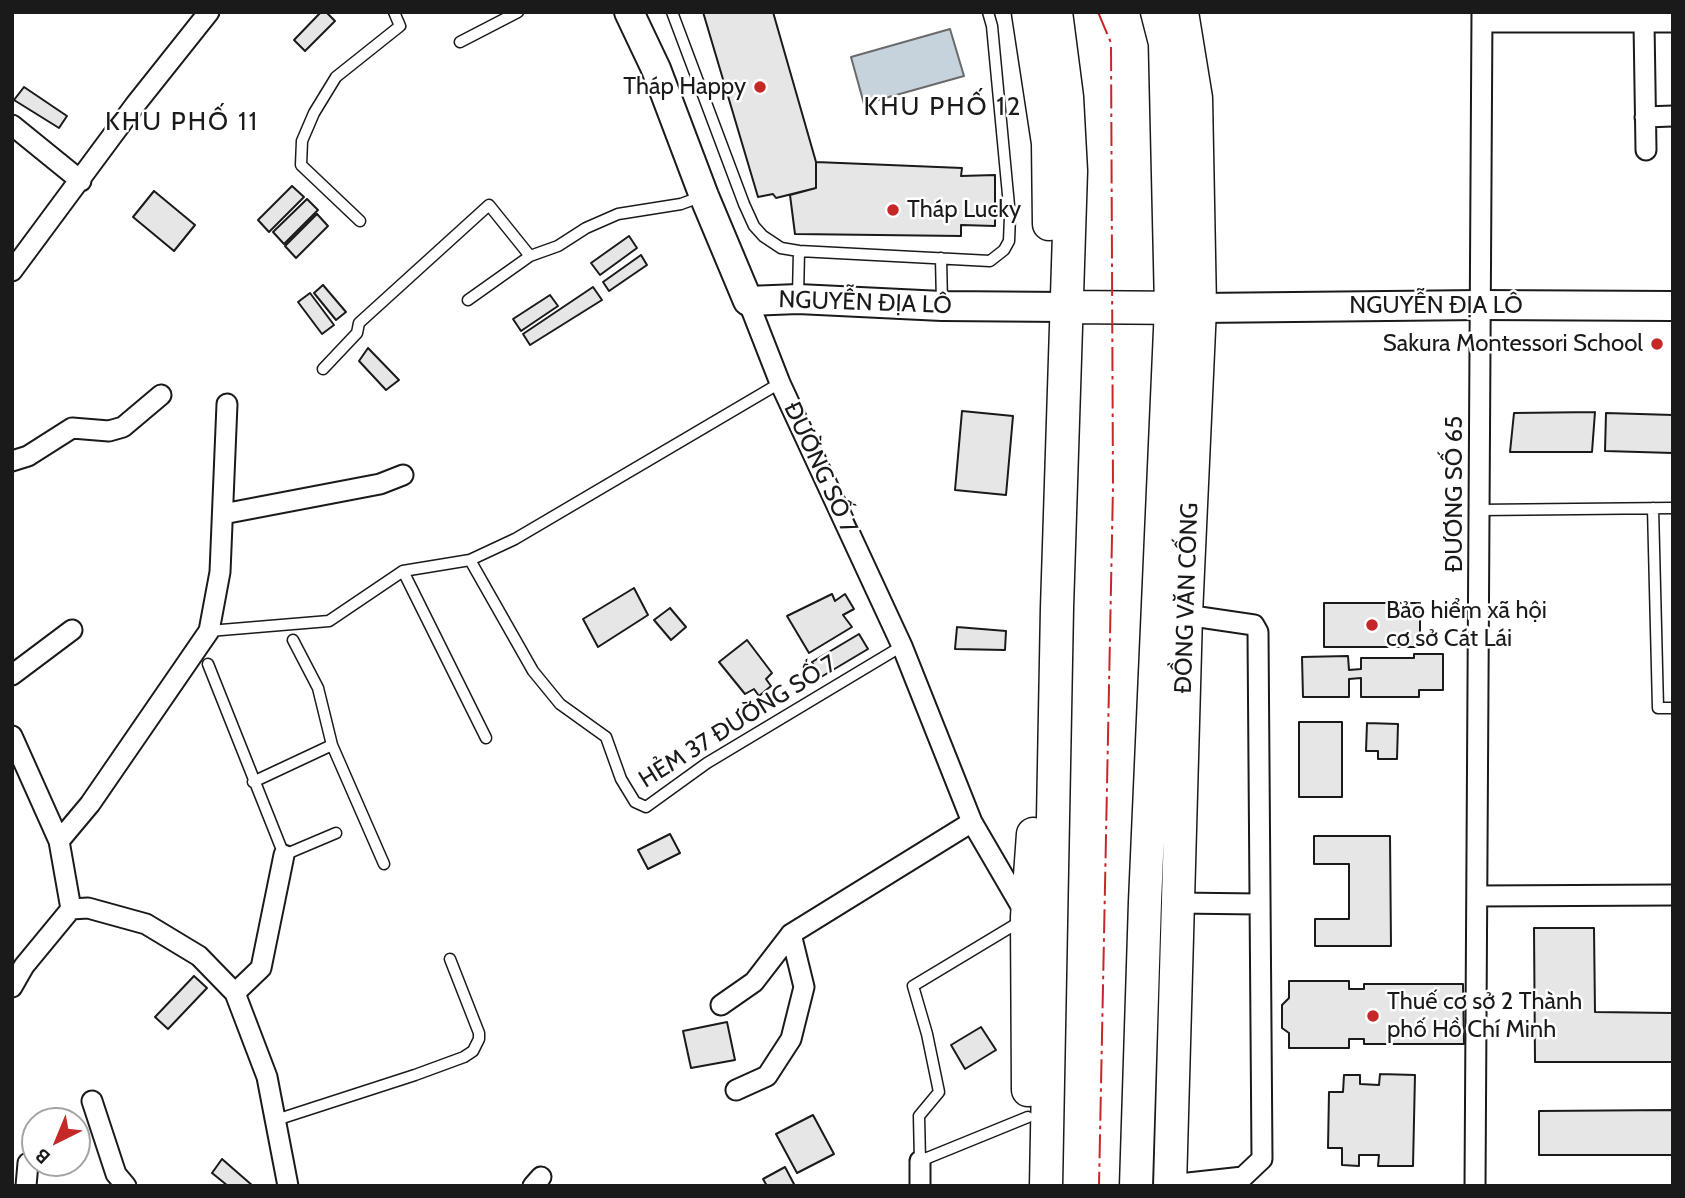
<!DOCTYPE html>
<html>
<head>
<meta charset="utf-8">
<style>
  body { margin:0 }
  #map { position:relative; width:1685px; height:1198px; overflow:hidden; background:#fff; font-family:Cabin,sans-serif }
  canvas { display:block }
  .frame { position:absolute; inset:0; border:14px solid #1a1a1a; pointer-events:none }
  .north { position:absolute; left:21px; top:1107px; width:70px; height:70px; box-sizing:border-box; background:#fff; border:2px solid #a3a3a3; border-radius:50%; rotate:223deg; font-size:19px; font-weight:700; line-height:28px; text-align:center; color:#1a1a1a }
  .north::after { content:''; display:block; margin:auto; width:24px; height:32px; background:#c62828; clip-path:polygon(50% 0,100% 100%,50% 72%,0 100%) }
</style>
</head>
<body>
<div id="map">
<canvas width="1685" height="1198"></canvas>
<div class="frame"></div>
<div class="north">B</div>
</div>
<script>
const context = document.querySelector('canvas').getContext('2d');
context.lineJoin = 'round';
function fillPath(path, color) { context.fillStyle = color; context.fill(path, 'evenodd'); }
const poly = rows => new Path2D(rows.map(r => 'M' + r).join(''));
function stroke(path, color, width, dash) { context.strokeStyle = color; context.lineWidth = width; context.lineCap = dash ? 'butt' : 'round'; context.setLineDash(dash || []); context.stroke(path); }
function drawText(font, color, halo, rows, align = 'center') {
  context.font = font + ' Cabin,sans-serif'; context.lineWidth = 5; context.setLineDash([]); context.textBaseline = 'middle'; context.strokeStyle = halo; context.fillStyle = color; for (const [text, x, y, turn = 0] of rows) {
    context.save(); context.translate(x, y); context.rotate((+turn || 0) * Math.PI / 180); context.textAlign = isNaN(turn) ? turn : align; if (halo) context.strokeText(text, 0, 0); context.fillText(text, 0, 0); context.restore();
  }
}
const water = poly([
  [950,29,964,76,864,104,851,57,950,29]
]);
const building = poly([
  [321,12,326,12,335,21,305,51,294,40,321,12],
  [703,12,773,12,816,162,816,188,776,198,773,194,758,197,703,12],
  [24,87,67,116,59,128,14,100,24,87],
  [816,162,962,168,961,176,995,175,995,226,961,225,961,236,795,234,790,195,816,188,816,162],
  [292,186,304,197,269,232,258,220,292,186],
  [154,191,195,225,174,251,133,217,154,191],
  [307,199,318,210,284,244,273,232,307,199],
  [317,214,328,226,296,258,285,246,317,214],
  [629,236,637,248,600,275,591,263,629,236],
  [641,255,647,265,609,291,603,282,641,255],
  [323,285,346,312,336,320,314,293,323,285],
  [593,287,602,300,530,345,523,334,593,287],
  [310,293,334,325,322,334,298,302,310,293],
  [550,295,558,306,521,331,513,319,550,295],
  [368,348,399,380,386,390,359,361,368,348],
  [962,411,1013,416,1006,495,955,490,962,411],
  [1595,412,1592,452,1510,452,1514,413,1595,412],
  [1606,413,1673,415,1673,453,1605,451,1606,413],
  [634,588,648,615,598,647,583,619,634,588],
  [832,594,835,601,845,594,854,609,843,615,852,627,809,653,787,616,832,594],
  [1324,603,1420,603,1420,647,1324,647,1324,603],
  [670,608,686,627,671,640,654,620,670,608],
  [957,627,1006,631,1005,650,955,649,957,627],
  [859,634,868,649,821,677,812,662,859,634],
  [747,640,772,673,766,679,771,686,759,696,754,689,745,694,719,662,747,640],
  [1414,654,1443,654,1443,690,1419,690,1419,697,1361,697,1361,678,1349,679,1349,697,1303,697,1302,657,1348,656,1349,670,1361,669,1361,658,1414,658,1414,654],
  [1299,722,1342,722,1342,797,1299,797,1299,722],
  [1367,723,1398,724,1397,759,1378,759,1378,751,1366,751,1367,723],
  [670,834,680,853,648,869,638,850,670,834],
  [1314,836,1390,836,1391,946,1315,946,1315,919,1349,919,1349,864,1314,864,1314,836],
  [1534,928,1594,928,1595,1012,1673,1013,1673,1062,1535,1062,1534,928],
  [194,976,207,988,168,1029,155,1017,194,976],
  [1289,981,1349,981,1349,989,1364,989,1364,984,1463,984,1464,1044,1364,1044,1364,1039,1349,1039,1349,1048,1289,1048,1289,1033,1282,1028,1282,1005,1289,998,1289,981],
  [727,1022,735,1060,691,1068,683,1031,727,1022],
  [981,1027,996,1050,965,1069,951,1045,981,1027],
  [1380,1074,1415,1075,1413,1166,1378,1166,1379,1155,1359,1155,1359,1166,1342,1165,1342,1148,1328,1148,1329,1092,1343,1092,1344,1075,1360,1075,1360,1084,1379,1085,1380,1074],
  [1673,1110,1673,1155,1539,1155,1539,1111,1673,1110],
  [813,1115,834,1154,797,1173,776,1134,813,1115],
  [222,1159,253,1186,228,1186,212,1173,222,1159],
  [785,1167,795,1186,767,1186,763,1179,785,1167]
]);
const lane = poly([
  [672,12,744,204,754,226,763,236,781,248,799,251,990,261,1004,250,1009,241,1010,216,992,26,988,12],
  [460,42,518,12],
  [360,221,301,165,302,141,314,113,336,77,400,26,394,12],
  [530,256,558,246,586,228,618,214,681,204,700,197],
  [941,258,942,303],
  [798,296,799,251],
  [323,369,357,333,359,323,489,205,530,256,468,300],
  [1653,508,1658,708,1673,708],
  [1479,510,1673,508],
  [470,560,533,671,560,704,606,737,621,779,635,802,646,807,707,763,902,646],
  [403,571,486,738],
  [209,631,329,621,403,571,470,560,515,539,780,383],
  [293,640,318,688,332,745,384,864],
  [208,664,284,855,336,833],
  [253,782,332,745],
  [1021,921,913,986,927,1034,939,1092,919,1116,920,1161,1028,1117],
  [276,1120,415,1075,464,1057,473,1051,479,1039,479,1033,450,959]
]);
const street = poly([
  [1482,22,1673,22],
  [1644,23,1646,150],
  [1645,117,1673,116],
  [12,125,81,181],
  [12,271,135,105,209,12],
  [748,301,780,383,902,646,972,822,1025,913],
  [12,461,28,456,72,428,109,431,123,427,161,395],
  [223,514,380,484,403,475],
  [12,675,72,630],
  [12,736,59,841,71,909,88,908,146,924,199,956,235,993,267,1077,288,1186],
  [59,841,90,804,209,631,220,572,227,404],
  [1477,896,1673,895],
  [1177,903,1259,904],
  [12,987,24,966,71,909],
  [235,993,261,968,284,855],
  [721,1005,754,982,791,934],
  [736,1090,767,1076,791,1039,804,987,791,934,972,822],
  [92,1101,116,1174,126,1186],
  [920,1161,920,1186],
  [1170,1185,1243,1177,1262,1159,1258,632,1254,625,1186,615],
  [26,1186,28,1163],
  [533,1186,541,1177],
  [1475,1186,1482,12]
]);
const secondary = poly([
  [629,12,656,69,704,196,748,301,798,299,942,306,1065,307],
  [1200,308,1480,305,1673,306]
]);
const primary = poly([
  [1028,12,1048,143,1049,224],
  [1065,307,1190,308],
  [1028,1090,1027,917,1033,834],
  [1046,1186,1057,608,1071,171,1067,97,1056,12],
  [1136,1186,1145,902,1171,307,1165,43,1157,12],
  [1170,1186,1186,615,1200,308,1196,98,1182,12]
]);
const power = poly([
  [1098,12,1111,43,1113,487,1099,1186]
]);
const markers = [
  [760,87,7,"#c62828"],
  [893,210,7,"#c62828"],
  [1657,344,7,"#c62828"],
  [1372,625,7,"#c62828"],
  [1373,1016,7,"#c62828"]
];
const poiNames = [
  ["Tháp Happy",746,87,"right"],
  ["Tháp Lucky",907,210],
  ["Sakura Montessori School",1643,344,"right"],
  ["Bảo hiểm xã hội",1386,611],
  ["cơ sở Cát Lái",1386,639],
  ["Thuế cơ sở 2 Thành",1387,1002],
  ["phố Hồ Chí Minh",1387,1030]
];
const streetNames = [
  ["NGUYỄN ĐỊA LÔ",865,303,2],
  ["NGUYỄN ĐỊA LÔ",1436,306],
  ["ĐƯỜNG SỐ 7",820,468,65],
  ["ĐƯƠNG SỐ 65",1455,494,-90],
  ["ĐỒNG VĂN CỐNG",1187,598,-88],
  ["HẺM 37 ĐƯỜNG SỐ 7",738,722,-32]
];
const neighbourhoodNames = [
  ["KHU PHỐ 12",943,107],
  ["KHU PHỐ 11",182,122]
];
fillPath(water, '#c6d2dc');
stroke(water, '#6a6a6a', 2);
fillPath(building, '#e6e6e6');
stroke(building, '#1a1a1a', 2);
stroke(lane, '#1a1a1a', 13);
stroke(street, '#1a1a1a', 23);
stroke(secondary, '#1a1a1a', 32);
stroke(primary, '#1a1a1a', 35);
stroke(lane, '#fff', 10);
stroke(street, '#fff', 19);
stroke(secondary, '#fff', 28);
stroke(primary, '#fff', 32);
stroke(power, '#c62828', 2, [24, 5, 3.5, 5]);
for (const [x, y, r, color] of markers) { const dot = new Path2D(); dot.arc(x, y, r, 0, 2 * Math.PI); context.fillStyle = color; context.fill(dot); stroke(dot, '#fff', 2.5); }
drawText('24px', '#1a1a1a', '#fff', poiNames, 'left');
drawText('24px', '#1a1a1a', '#fff', streetNames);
context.letterSpacing = '2px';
drawText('26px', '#1a1a1a', '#fff', neighbourhoodNames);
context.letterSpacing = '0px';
</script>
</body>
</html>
